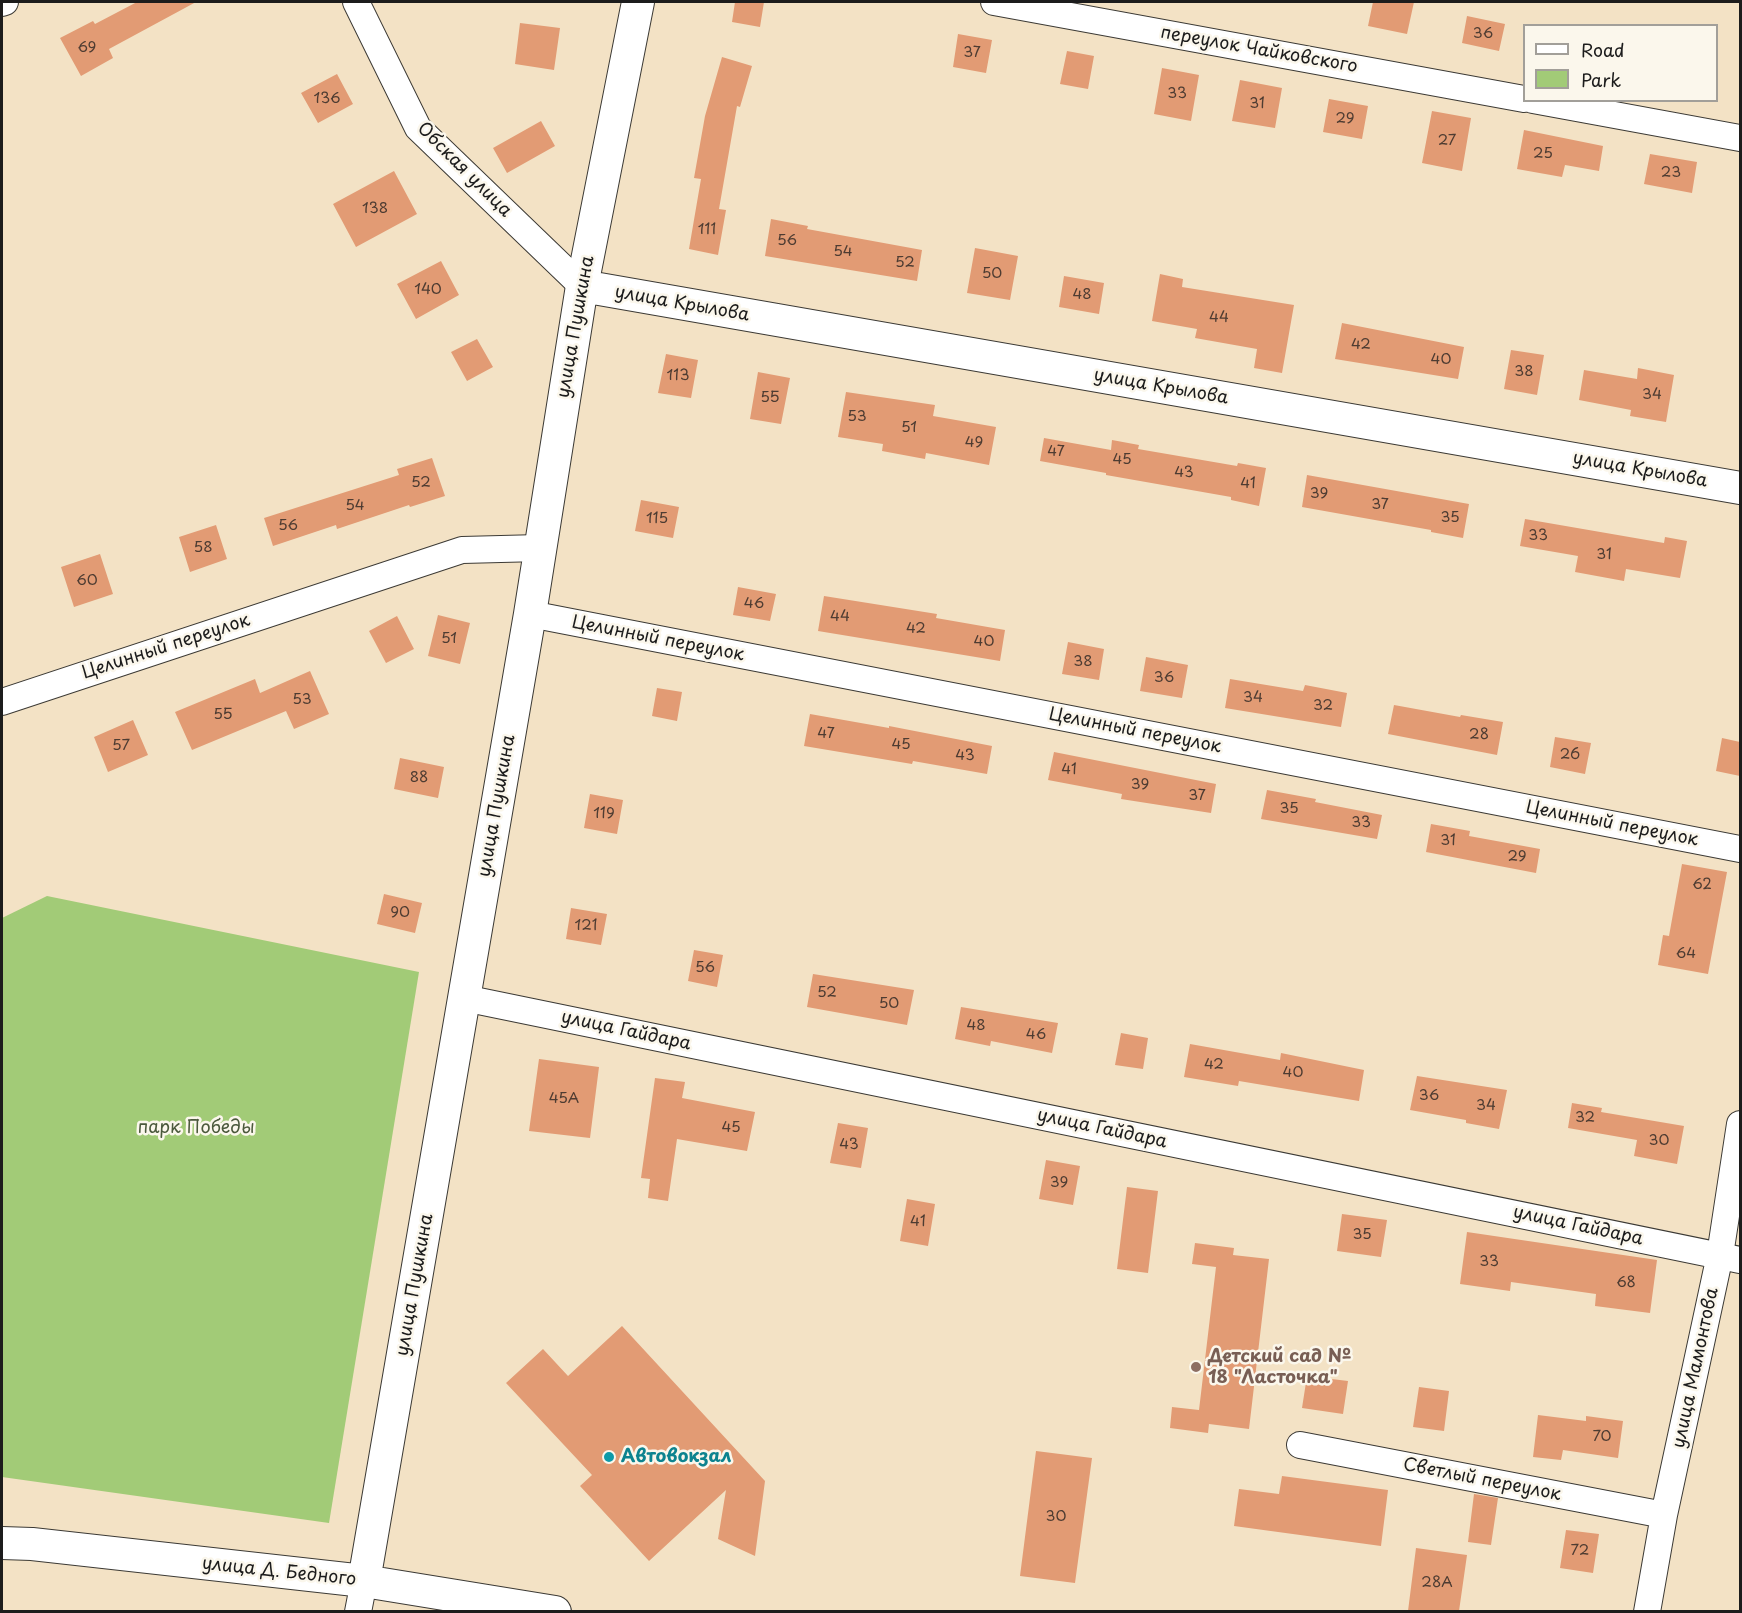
<!DOCTYPE html>
<html>
<head>
<meta charset="utf-8">
<style>
  body { margin:0 }
  #map { position:relative; width:1742px; height:1613px; overflow:hidden; background:#f3e2c5; font-family:"Playpen Sans",sans-serif }
  canvas { display:block }
  .frame { position:absolute; inset:0; border:3px solid #1c1c1c; pointer-events:none }
  .legend { position:absolute; left:1523px; top:24px; width:195px; height:78px; box-sizing:border-box; background:#fbf7ec; border:2px solid #a29f99; margin:0; padding:8px 10px; list-style:none; font-size:18px; color:#1c1c1c }
  .legend li { display:flex; align-items:center; gap:12px; height:30px }
  .legend b { width:30px; border:2px solid #a29f99 }
</style>
</head>
<body>
<div id="map">
<canvas width="1742" height="1613"></canvas>
<div class="frame"></div>
<ul class="legend">
<li><b style="height:8px;background:#fff"></b>Road</li>
<li><b style="height:16px;background:#a2cb77"></b>Park</li>
</ul>
</div>
<script>
const context = document.querySelector('canvas').getContext('2d');
context.lineJoin = 'round';
function fillPath(path, color) { context.fillStyle = color; context.fill(path, 'evenodd'); }
const poly = rows => new Path2D(rows.map(r => 'M' + r).join(''));
function stroke(path, color, width, dash) { context.strokeStyle = color; context.lineWidth = width; context.lineCap = dash ? 'butt' : 'round'; context.setLineDash(dash || []); context.stroke(path); }
function drawText(font, color, halo, rows, align = 'center') {
  context.font = font + ' "Playpen Sans",sans-serif'; context.lineWidth = 5; context.setLineDash([]); context.textBaseline = 'middle'; context.strokeStyle = halo; context.fillStyle = color; for (const [text, x, y, turn = 0] of rows) {
    context.save(); context.translate(x, y); context.rotate((+turn || 0) * Math.PI / 180); context.textAlign = isNaN(turn) ? turn : align; if (halo) context.strokeText(text, 0, 0); context.fillText(text, 0, 0); context.restore();
  }
}
const green = poly([
  [47,896,419,972,329,1523,2,1477,2,918]
]);
const building = poly([
  [137,2,196,2,109,49,113,58,81,76,60,38,93,21,95,24],
  [735,2,764,2,760,27,732,22],
  [1373,2,1414,2,1407,34,1368,26],
  [1467,16,1505,24,1499,51,1462,43],
  [520,23,560,28,554,70,515,64],
  [958,34,992,40,986,73,953,67],
  [1067,51,1094,56,1088,89,1060,84],
  [722,57,752,66,740,107,737,106,719,209,726,210,718,255,689,249,701,179,694,178,705,116],
  [1162,68,1199,75,1191,121,1154,114],
  [337,74,353,104,318,123,301,93],
  [1240,80,1282,88,1275,128,1232,121],
  [1329,99,1368,106,1362,139,1323,132],
  [1432,111,1471,118,1462,171,1422,163],
  [541,121,555,146,507,173,493,148],
  [1524,130,1603,146,1599,171,1565,165,1562,177,1517,169],
  [1650,154,1697,162,1692,193,1644,184],
  [394,171,417,214,356,247,333,204],
  [771,219,808,226,807,229,922,250,917,281,765,256],
  [975,248,1018,256,1010,300,967,293],
  [441,261,459,295,416,319,397,284],
  [1160,274,1183,279,1182,287,1294,305,1282,373,1254,368,1257,349,1195,338,1197,329,1152,321],
  [1064,276,1104,283,1099,314,1059,307],
  [1342,323,1464,347,1458,379,1335,359],
  [477,339,493,367,467,381,451,352],
  [1511,350,1544,355,1537,395,1504,389],
  [666,354,698,360,691,398,658,393],
  [1638,368,1674,375,1666,422,1630,416,1631,410,1579,400,1584,370,1637,379],
  [758,372,790,378,781,424,750,419],
  [846,392,935,405,933,416,996,427,989,465,926,453,925,459,882,451,883,444,838,437],
  [1044,438,1111,450,1112,440,1139,445,1138,449,1237,466,1238,463,1266,468,1259,506,1231,500,1231,497,1106,475,1106,473,1040,461],
  [432,458,445,496,410,507,409,505,337,529,336,525,273,546,264,518,399,475,397,469],
  [1307,475,1469,504,1463,538,1431,532,1431,530,1302,507],
  [641,500,679,507,673,538,635,531],
  [1525,519,1664,543,1665,537,1687,541,1680,578,1626,569,1624,581,1575,572,1578,556,1520,546],
  [216,525,227,559,190,572,179,537],
  [100,554,113,594,74,607,61,567],
  [738,587,776,594,770,621,733,615],
  [824,596,937,614,936,618,1005,630,1000,661,818,631],
  [438,615,470,623,460,664,428,656],
  [397,616,414,649,386,663,369,631],
  [1068,642,1104,649,1099,680,1062,674],
  [1146,657,1188,665,1182,698,1140,691],
  [310,671,329,714,294,729,286,711,192,750,175,712,255,679,260,693],
  [1230,679,1303,691,1305,685,1347,693,1341,727,1225,708],
  [657,688,682,692,677,721,652,716],
  [1394,705,1460,717,1461,715,1503,722,1497,755,1388,734],
  [810,714,889,728,889,726,992,746,987,774,913,761,912,764,804,746],
  [133,720,148,755,108,772,94,737],
  [1555,737,1591,743,1585,774,1550,767],
  [1722,738,1740,742,1740,776,1716,771],
  [1054,752,1216,784,1211,813,1121,799,1122,794,1048,780],
  [400,758,444,767,438,798,394,789],
  [1267,790,1316,799,1315,802,1382,815,1377,839,1261,819],
  [590,794,623,800,617,834,584,828],
  [1431,824,1470,831,1469,836,1540,849,1536,873,1426,852],
  [1682,864,1727,872,1708,974,1658,965,1663,935,1669,936],
  [384,894,422,903,415,933,377,924],
  [571,908,607,914,601,945,566,939],
  [694,950,723,955,717,987,688,981],
  [813,974,914,990,907,1025,807,1007],
  [961,1007,1058,1023,1052,1053,991,1041,990,1046,955,1039],
  [1121,1033,1148,1038,1143,1069,1115,1065],
  [1190,1044,1280,1060,1281,1053,1364,1070,1359,1101,1239,1081,1238,1086,1184,1077],
  [539,1059,599,1067,590,1138,529,1131],
  [1417,1076,1507,1090,1499,1129,1466,1123,1466,1120,1410,1110],
  [655,1078,685,1082,682,1098,755,1112,747,1151,677,1139,668,1201,648,1198,650,1179,641,1178],
  [1572,1103,1602,1108,1601,1112,1684,1126,1677,1164,1634,1156,1637,1140,1568,1128],
  [838,1123,868,1128,861,1168,830,1163],
  [1046,1160,1080,1166,1073,1205,1039,1199],
  [1127,1187,1158,1191,1148,1273,1117,1269],
  [907,1199,935,1204,928,1246,900,1241],
  [1342,1214,1387,1220,1381,1257,1337,1251],
  [1467,1232,1657,1260,1650,1313,1595,1306,1596,1294,1511,1282,1510,1291,1460,1284],
  [1195,1243,1234,1248,1233,1255,1269,1259,1249,1429,1209,1424,1208,1433,1170,1428,1172,1407,1199,1410,1216,1267,1192,1264],
  [622,1326,765,1481,755,1556,718,1539,726,1490,649,1561,580,1486,592,1475,506,1383,543,1349,568,1376],
  [1307,1376,1348,1381,1343,1414,1302,1408],
  [1419,1387,1449,1391,1444,1431,1413,1427],
  [1538,1415,1586,1421,1586,1416,1623,1421,1618,1458,1563,1450,1561,1460,1533,1457],
  [1036,1451,1092,1458,1075,1583,1020,1576],
  [1282,1476,1388,1490,1381,1546,1234,1526,1239,1489,1279,1494],
  [1474,1494,1498,1498,1491,1545,1468,1542],
  [1566,1530,1599,1534,1593,1573,1560,1568],
  [1416,1548,1467,1555,1459,1611,1408,1611]
]);
const minor = poly([
  [356,2,418,128,582,286],
  [994,2,1524,99],
  [2,3,5,2],
  [1533,100,1740,138],
  [530,614,1740,849],
  [2,702,462,550,540,548],
  [464,998,1740,1260],
  [1300,1445,1664,1515],
  [358,1612,364,1581],
  [1647,1612,1664,1515,1720,1255,1740,1124]
]);
const tertiary = poly([
  [582,286,1740,488],
  [2,1543,32,1544,364,1581,555,1612],
  [364,1581,530,614,582,286,638,2]
]);
const markers = [
  [1196,1367,6,"#8d6e63"],
  [609,1457,6,"#0f9aa8"]
];
const numberNames = [
  ["36",1483,34],
  ["69",87,48],
  ["37",972,53],
  ["33",1177,94],
  ["136",327,99],
  ["31",1257,104],
  ["29",1345,119],
  ["27",1447,141],
  ["25",1543,154],
  ["23",1671,173],
  ["138",375,209],
  ["111",707,230],
  ["56",787,241],
  ["54",843,252],
  ["52",905,263],
  ["50",992,274],
  ["140",428,290],
  ["48",1082,295],
  ["44",1219,318],
  ["42",1361,345],
  ["40",1441,360],
  ["38",1524,372],
  ["113",678,376],
  ["34",1652,395],
  ["55",770,398],
  ["53",857,417],
  ["51",909,428],
  ["49",974,443],
  ["47",1056,452],
  ["45",1122,460],
  ["43",1184,473],
  ["52",421,483],
  ["41",1248,484],
  ["39",1319,494],
  ["37",1380,505],
  ["54",355,506],
  ["35",1450,518],
  ["115",657,519],
  ["56",288,526],
  ["33",1538,536],
  ["58",203,548],
  ["31",1604,555],
  ["60",87,581],
  ["46",754,604],
  ["44",840,617],
  ["42",916,629],
  ["51",449,639],
  ["40",984,642],
  ["38",1083,662],
  ["36",1164,678],
  ["34",1253,698],
  ["53",302,700],
  ["32",1323,706],
  ["55",223,715],
  ["47",826,734],
  ["28",1479,735],
  ["45",901,745],
  ["57",121,746],
  ["26",1570,755],
  ["43",965,756],
  ["41",1069,770],
  ["88",419,778],
  ["39",1140,785],
  ["37",1197,796],
  ["35",1289,809],
  ["119",604,814],
  ["33",1361,823],
  ["31",1448,841],
  ["29",1517,857],
  ["62",1702,885],
  ["90",400,913],
  ["121",586,926],
  ["64",1686,954],
  ["56",705,968],
  ["52",827,993],
  ["50",889,1004],
  ["48",976,1026],
  ["46",1036,1035],
  ["42",1214,1065],
  ["40",1293,1073],
  ["36",1429,1096],
  ["45А",564,1099],
  ["34",1486,1106],
  ["32",1585,1118],
  ["45",731,1128],
  ["30",1659,1141],
  ["43",849,1145],
  ["39",1059,1183],
  ["41",918,1222],
  ["35",1362,1235],
  ["33",1489,1262],
  ["68",1626,1283],
  ["70",1602,1437],
  ["30",1056,1517],
  ["72",1580,1551],
  ["28А",1437,1583]
];
const streetNames = [
  ["переулок Чайковского",1259,50,10],
  ["Обская улица",464,170,45],
  ["улица Крылова",682,304,10],
  ["улица Пушкина",576,327,-80],
  ["улица Крылова",1161,387,10],
  ["улица Крылова",1640,470,10],
  ["Целинный переулок",658,639,11],
  ["Целинный переулок",166,647,-18],
  ["Целинный переулок",1135,731,11],
  ["улица Пушкина",497,806,-80],
  ["Целинный переулок",1612,824,11],
  ["улица Гайдара",626,1031,12],
  ["улица Гайдара",1102,1129,12],
  ["улица Гайдара",1578,1226,12],
  ["улица Пушкина",415,1285,-80],
  ["улица Мамонтова",1696,1368,-78],
  ["Светлый переулок",1482,1480,11],
  ["улица Д. Бедного",279,1572,6]
];
const parkNames = [
  ["парк Победы",196,1128]
];
const educationNames = [
  ["Детский сад №",1208,1357],
  ["18 \"Ласточка\"",1208,1378]
];
const cultureNames = [
  ["Автовокзал",621,1457]
];
fillPath(green, '#a2cb77');
fillPath(building, '#e29b74');
stroke(minor, '#3c3a35', 28);
stroke(tertiary, '#3c3a35', 34);
stroke(minor, '#fff', 26);
stroke(tertiary, '#fff', 32);
for (const [x, y, r, color] of markers) { const dot = new Path2D(); dot.arc(x, y, r, 0, 2 * Math.PI); context.fillStyle = color; context.fill(dot); stroke(dot, '#fbf7ec', 2); }
drawText('15px', '#4e3c32', null, numberNames);
drawText('18px', '#1c1c1c', '#fbf7ec', streetNames);
drawText('18px', '#4b593c', '#fbf7ec', parkNames);
drawText('bold 18px', '#785e54', '#fbf7ec', educationNames, 'left');
drawText('bold 18px', '#0d838f', '#fbf7ec', cultureNames, 'left');
</script>
</body>
</html>
